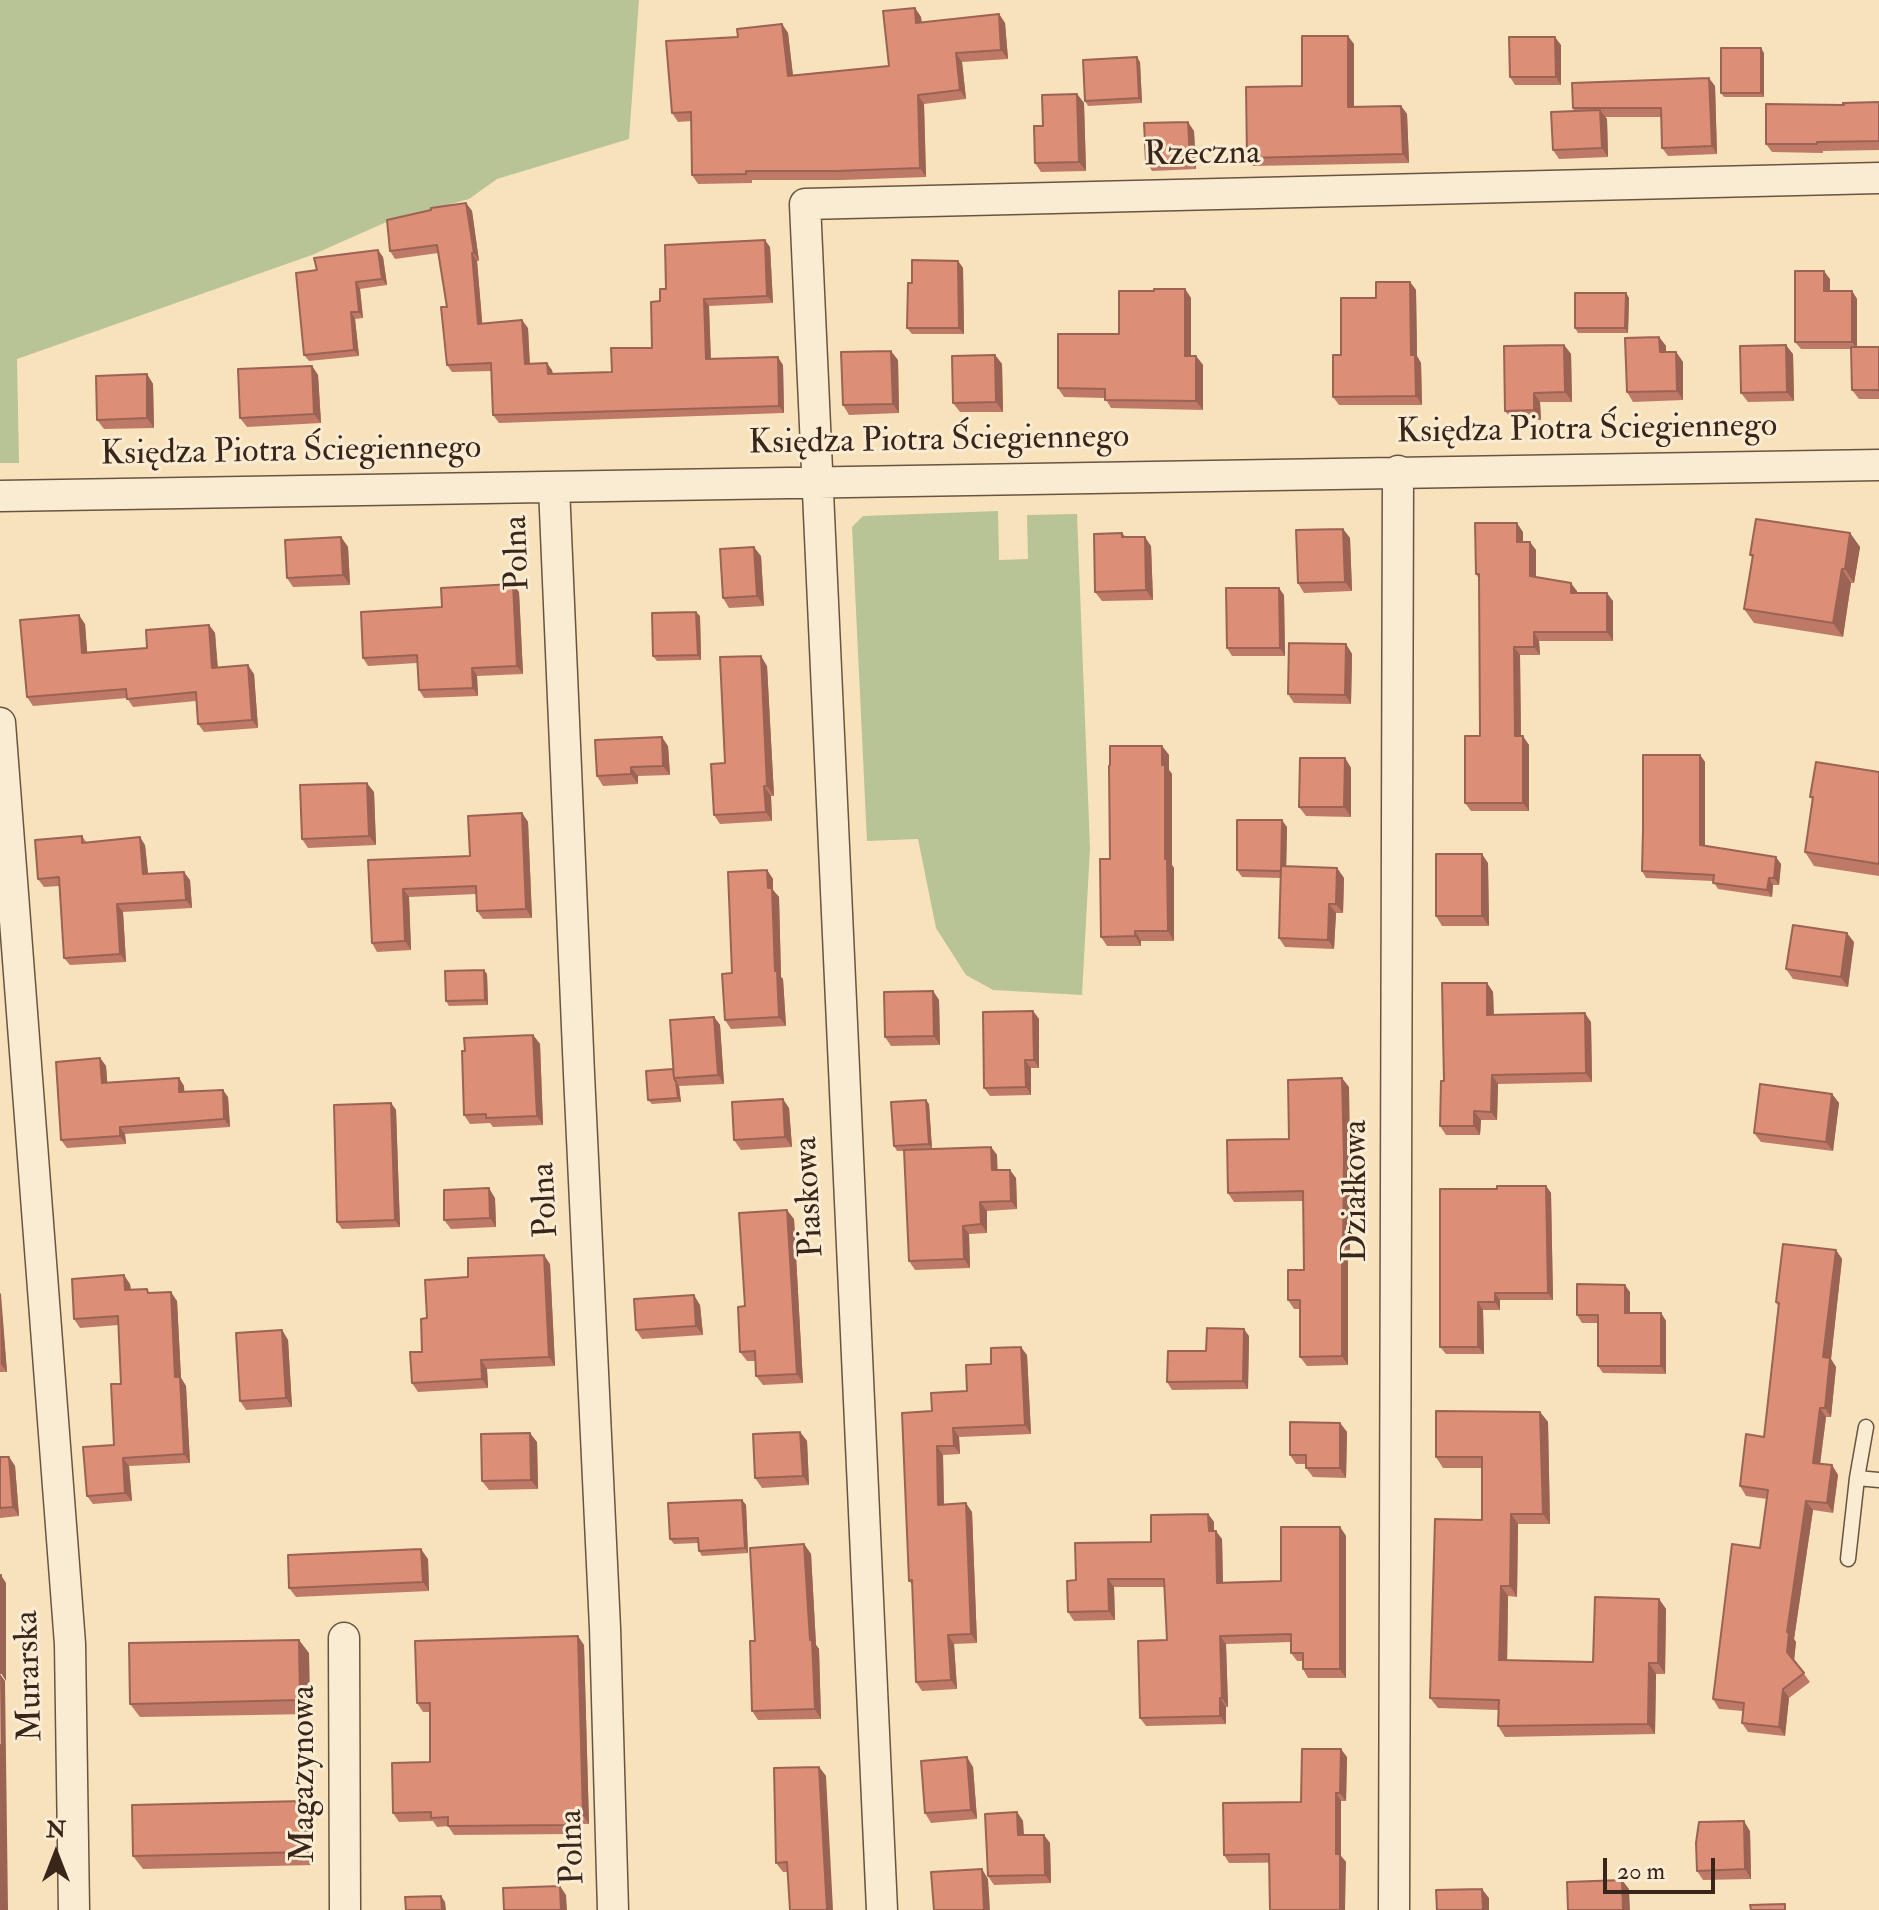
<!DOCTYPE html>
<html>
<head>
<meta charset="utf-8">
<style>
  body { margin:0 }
  #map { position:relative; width:1879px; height:1910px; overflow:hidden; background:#f8e2bc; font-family:"IM FELL Double Pica",serif }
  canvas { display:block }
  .north { position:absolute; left:16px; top:1814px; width:80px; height:80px; -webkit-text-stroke:6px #faecd3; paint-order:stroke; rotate:0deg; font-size:22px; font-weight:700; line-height:32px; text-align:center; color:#39251a }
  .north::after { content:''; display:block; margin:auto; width:28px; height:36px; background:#39251a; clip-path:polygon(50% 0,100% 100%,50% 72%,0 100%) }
  .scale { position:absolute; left:1603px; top:1858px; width:112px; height:36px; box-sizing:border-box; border:4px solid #39251a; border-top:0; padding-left:10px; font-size:24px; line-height:28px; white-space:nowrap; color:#39251a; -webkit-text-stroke:6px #faecd3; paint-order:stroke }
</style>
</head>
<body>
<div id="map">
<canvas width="1879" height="1910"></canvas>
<div class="north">N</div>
<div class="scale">20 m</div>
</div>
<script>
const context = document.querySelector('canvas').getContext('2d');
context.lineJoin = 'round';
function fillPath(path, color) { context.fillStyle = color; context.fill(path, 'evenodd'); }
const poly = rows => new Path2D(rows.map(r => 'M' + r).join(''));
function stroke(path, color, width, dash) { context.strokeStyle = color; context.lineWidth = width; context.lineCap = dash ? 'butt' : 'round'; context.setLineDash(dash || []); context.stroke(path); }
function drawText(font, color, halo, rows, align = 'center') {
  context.font = font + ' "IM FELL Double Pica",serif'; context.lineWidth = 6; context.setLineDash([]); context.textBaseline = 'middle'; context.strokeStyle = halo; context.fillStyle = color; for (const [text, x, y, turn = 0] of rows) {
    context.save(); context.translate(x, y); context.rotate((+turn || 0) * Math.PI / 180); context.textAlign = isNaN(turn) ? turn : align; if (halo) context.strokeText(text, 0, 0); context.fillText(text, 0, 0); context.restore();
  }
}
const green = poly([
  [0,0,639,0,629,139,497,179,469,199,391,220,312,255,17,359,19,463,0,463],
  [998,511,999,560,1028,559,1027,515,1077,514,1090,848,1082,995,993,990,966,975,936,928,918,839,867,841,852,527,863,516]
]);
const lane = poly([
  [1866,1427,1857,1478,1879,1480],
  [1848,1559,1857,1478]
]);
const street = poly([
  [554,487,579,1074,605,1628,613,1910],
  [0,496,1879,465],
  [0,723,70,1644,74,1910],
  [344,1638,345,1910],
  [882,1910,805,204,1879,178],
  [1394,1910,1398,471]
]);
const wall = poly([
  [915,8,921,17,922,23,999,14,1005,23,1008,59,962,62,966,99,924,104,926,177,842,180,752,180,752,183,698,184,692,175,691,121,678,122,672,113,738,37,782,24,788,33,793,75,889,66],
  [1354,44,1354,107,1401,106,1407,114,1409,163,1253,166,1247,158,1302,86],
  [1561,45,1561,85,1515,85,1510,77],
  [1764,53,1764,97,1724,97,1721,93],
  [1140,62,1142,103,1088,106,1085,101],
  [1715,86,1717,154,1668,156,1662,148,1661,117,1605,117,1607,119,1608,157,1559,159,1553,150,1574,111,1573,108],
  [1077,94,1084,103,1086,171,1041,172,1035,163,1043,126],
  [1879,102,1879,150,1823,151,1823,153,1772,152,1766,144,1844,105],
  [1194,131,1196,169,1152,171,1146,161],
  [466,203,472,211,479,261,477,261,482,323,528,328,530,364,552,370,553,374,612,372,652,348,660,301,666,289,770,247,773,303,709,306,711,359,783,365,784,413,499,423,493,415,491,371,452,372,447,365,447,307,438,253,395,259,390,251],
  [383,257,387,285,360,289,363,318,355,319,359,356,309,361,304,355,317,270],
  [958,261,963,268,964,334,912,334,907,328,912,283],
  [1830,279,1830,291,1852,291,1857,299,1857,347,1879,347,1879,399,1859,399,1852,390,1851,349,1801,349,1795,342],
  [1410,282,1416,290,1417,356,1421,363,1422,405,1339,405,1333,397,1341,355,1376,298],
  [1185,289,1191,298,1191,356,1196,356,1203,365,1203,410,1111,408,1105,398,1064,397,1058,388,1119,334,1154,291],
  [1626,293,1629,298,1628,333,1578,333,1575,328],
  [1659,337,1666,346,1666,352,1676,352,1683,362,1683,400,1633,402,1627,392],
  [1564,345,1571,354,1572,402,1540,402,1541,420,1512,420,1505,411],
  [1793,354,1794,401,1748,402,1741,393],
  [995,355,1002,364,1003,412,960,412,953,403],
  [898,360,899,413,849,415,843,405],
  [312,366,318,375,321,423,247,427,240,418],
  [147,374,153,384,154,428,104,429,97,420],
  [1343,529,1350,538,1352,591,1304,593,1298,583],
  [1523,532,1523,542,1536,550,1536,577,1577,591,1577,593,1613,601,1613,641,1539,641,1540,655,1520,655,1521,736,1529,745,1529,811,1471,811,1465,803,1480,736,1479,579,1476,574],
  [1122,533,1126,537,1151,546,1153,600,1102,601,1095,592],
  [1850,533,1860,547,1854,583,1851,583,1843,637,1754,623,1744,609,1753,558,1750,555],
  [341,537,348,547,350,585,293,587,287,578],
  [761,556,764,606,729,608,723,598],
  [519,592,523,674,477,676,478,696,424,698,419,690,417,663,368,666,363,658,442,607],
  [1284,595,1285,656,1232,656,1227,648],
  [700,616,701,660,657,661,653,656],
  [85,624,87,653,147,648,209,625,215,633,218,667,254,674,258,728,204,732,198,724,196,701,133,707,127,698,33,706,27,697],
  [1346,644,1352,654,1351,704,1294,703,1288,694],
  [767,666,774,796,771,796,772,821,720,824,714,815,725,763],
  [668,746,670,775,638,776,638,784,603,786,597,776],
  [1162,746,1169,755,1169,770,1172,774,1172,865,1174,868,1174,941,1141,941,1141,946,1107,946,1101,937,1110,859],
  [1700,755,1705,762,1705,846,1781,864,1779,885,1773,885,1772,897,1718,889,1713,881,1646,878,1642,871],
  [1345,758,1351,768,1351,817,1306,816,1299,807],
  [1879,772,1879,876,1814,866,1805,852,1813,800,1810,797],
  [374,792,376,845,308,848,302,839],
  [522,813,528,822,532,918,483,919,477,911,476,894,409,897,411,950,377,952,372,943,368,860,470,856],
  [1287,827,1286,867,1337,868,1344,878,1343,913,1336,913,1334,949,1285,947,1279,938,1281,878,1242,877,1237,870],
  [82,836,87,843,145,845,148,874,190,880,192,908,123,912,126,962,70,965,64,958,59,886,44,887,38,879],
  [1488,863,1489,926,1442,926,1436,916],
  [767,870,773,879,773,890,779,897,781,977,783,979,786,1026,731,1029,725,1020,732,973],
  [1854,942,1848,987,1793,979,1786,969],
  [487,974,488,1005,449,1006,446,1001],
  [1487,983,1493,992,1494,1015,1591,1022,1592,1082,1498,1084,1497,1120,1481,1120,1480,1135,1446,1135,1440,1126,1444,1081],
  [933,991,939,1000,940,1045,891,1046,885,1037],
  [1033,1011,1039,1019,1039,1068,1031,1068,1031,1095,990,1096,984,1088],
  [714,1017,720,1025,724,1084,679,1086,681,1102,652,1104,648,1100],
  [533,1035,540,1044,543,1125,493,1127,490,1123,470,1124,464,1115],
  [100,1058,106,1066,107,1083,179,1078,184,1086,184,1092,228,1097,230,1127,125,1134,126,1144,67,1148,61,1140],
  [1349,1087,1350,1167,1350,1255,1348,1255,1348,1365,1307,1366,1300,1357,1300,1309,1294,1309,1288,1300,1304,1270,1303,1201,1234,1202,1228,1193],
  [1832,1094,1839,1103,1833,1151,1761,1142,1754,1133],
  [391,1103,396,1110,400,1227,342,1229,337,1222],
  [929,1104,932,1149,991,1147,997,1155,997,1170,1016,1178,1017,1209,987,1211,987,1233,969,1234,970,1268,915,1270,909,1261,904,1151,897,1151,894,1146],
  [789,1108,792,1147,741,1150,734,1140],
  [1546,1186,1551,1193,1553,1300,1500,1300,1500,1310,1483,1310,1484,1354,1446,1354,1440,1347,1497,1189],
  [495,1198,496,1227,451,1229,444,1220],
  [794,1219,803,1383,763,1385,756,1376,755,1361,747,1361,740,1352,745,1306],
  [1836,1250,1842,1259,1831,1359,1836,1367,1831,1417,1826,1417,1820,1464,1832,1465,1838,1475,1833,1513,1813,1510,1794,1639,1796,1642,1794,1660,1810,1682,1789,1698,1785,1736,1748,1732,1742,1723,1743,1711,1719,1709,1713,1699,1760,1548,1767,1499,1746,1496,1740,1486,1764,1437,1778,1306,1776,1302],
  [550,1264,555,1366,487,1369,488,1388,418,1392,412,1383,422,1352,427,1318,468,1277],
  [130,1284,131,1290,150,1293,177,1301,181,1378,186,1386,190,1463,129,1466,132,1501,93,1504,87,1496,114,1445,121,1384,118,1325,80,1328,74,1319],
  [1630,1292,1630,1313,1661,1313,1666,1321,1666,1374,1603,1373,1598,1366,1598,1323,1582,1323,1577,1315],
  [0,1293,7,1372,0,1372],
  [700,1305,703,1335,642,1339,636,1330],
  [282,1330,288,1340,292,1407,246,1410,240,1401],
  [1249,1336,1248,1389,1172,1390,1167,1382,1206,1351],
  [1027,1355,1031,1434,959,1437,960,1454,943,1455,944,1504,972,1512,977,1643,954,1644,957,1689,922,1691,916,1682,912,1584,909,1581,932,1411,967,1391,991,1364],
  [1540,1412,1548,1422,1550,1524,1518,1524,1517,1597,1508,1596,1507,1660,1593,1662,1659,1599,1666,1609,1665,1674,1656,1674,1655,1734,1505,1737,1498,1726,1498,1710,1438,1708,1430,1698,1482,1520,1482,1468,1443,1468,1436,1457],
  [1340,1423,1347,1432,1346,1478,1313,1477,1306,1468,1306,1464,1296,1464,1290,1455],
  [800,1432,807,1441,809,1485,762,1488,755,1478],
  [537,1442,538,1489,489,1490,482,1481],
  [0,1457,9,1457,15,1466,19,1516,0,1518],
  [742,1500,746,1505,748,1553,702,1556,699,1551,698,1543,674,1544,670,1539],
  [1208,1514,1214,1522,1214,1531,1222,1539,1223,1582,1281,1581,1340,1527,1346,1536,1346,1678,1308,1678,1303,1669,1303,1661,1297,1661,1291,1653,1291,1642,1226,1644,1228,1707,1226,1707,1226,1724,1146,1726,1140,1718,1167,1640,1165,1587,1114,1587,1115,1620,1074,1621,1068,1612,1076,1580],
  [804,1544,811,1554,816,1645,819,1649,821,1719,758,1720,752,1711,755,1641],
  [428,1559,429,1591,296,1597,289,1588],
  [584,1645,589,1824,572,1824,572,1834,454,1835,448,1826,437,1827,433,1821,399,1822,393,1813,430,1762,430,1712,423,1712,417,1703],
  [309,1653,310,1714,140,1717,130,1704],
  [1347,1757,1346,1801,1341,1801,1341,1856,1346,1862,1229,1863,1224,1855,1301,1802],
  [819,1767,826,1776,788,1872,783,1872,776,1863],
  [973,1767,977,1819,931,1823,925,1813],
  [303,1801,313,1815,314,1865,143,1869,133,1856],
  [1017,1812,1023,1821,1024,1835,1050,1843,1051,1883,994,1885,988,1876],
  [1750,1831,1751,1879,1703,1880,1697,1871]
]);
const shadedWall = poly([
  [915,8,921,17,922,32,916,23],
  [999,14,1005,23,1008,59,1001,50],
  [782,24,788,33,794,85,788,76],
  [1348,36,1354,44,1354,115,1348,107],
  [1555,37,1561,45,1561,85,1556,77],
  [1761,48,1764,53,1764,97,1761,93],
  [956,53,962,62,966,99,960,90],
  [1137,57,1140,62,1142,103,1139,98],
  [1709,78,1715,86,1717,154,1712,146],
  [1077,94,1084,103,1086,171,1079,162],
  [918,95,924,104,926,177,920,168],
  [1401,106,1407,114,1409,163,1403,154],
  [1600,110,1607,119,1608,157,1602,148],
  [1188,122,1194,131,1196,169,1190,160],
  [466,203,472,211,479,261,474,253],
  [765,240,770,247,773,303,767,296],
  [378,250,383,257,387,285,382,279],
  [472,253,477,261,483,331,478,324],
  [958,261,963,268,964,334,959,328],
  [1824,271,1830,279,1830,299,1824,291],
  [356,282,360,289,363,318,359,312],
  [1410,282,1416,290,1417,356,1421,363,1422,405,1416,396,1411,355],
  [1185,289,1191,298,1191,365,1185,356],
  [1852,291,1857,299,1857,349,1852,342],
  [1626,293,1629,298,1628,333,1625,328],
  [704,299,709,306,711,367,706,359],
  [351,312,355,319,359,356,354,350],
  [522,320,528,328,530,371,525,364],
  [1659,337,1666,346,1666,362,1660,352],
  [1564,345,1571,354,1572,402,1565,392],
  [1786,345,1793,354,1794,401,1787,392],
  [891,351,898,360,899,413,893,404],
  [1676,352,1683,362,1683,400,1677,391],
  [995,355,1002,364,1003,412,996,402],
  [1196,356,1203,365,1203,410,1196,401],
  [778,357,783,365,784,413,779,406],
  [547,363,552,370,553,382,548,374],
  [312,366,318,375,321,423,314,414],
  [147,374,153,384,154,428,147,418],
  [1534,393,1540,402,1541,420,1534,410],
  [1517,523,1523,532,1523,550,1517,542],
  [1343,529,1350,538,1352,591,1345,582],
  [1850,533,1860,547,1854,583,1845,569],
  [341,537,348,547,350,585,343,575],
  [1145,537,1151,546,1153,600,1146,590],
  [1530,542,1536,550,1536,585,1530,576],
  [754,547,761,556,764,606,757,596],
  [1842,569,1851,583,1843,637,1833,623],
  [1571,583,1577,591,1577,601,1571,593],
  [513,584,519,592,523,674,517,666],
  [1279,588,1284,595,1285,656,1280,648],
  [1607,593,1613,601,1613,641,1607,632],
  [696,612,700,616,701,660,698,655],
  [79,615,85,624,88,662,82,653],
  [209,625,215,633,218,676,212,668],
  [1534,632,1539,641,1540,655,1534,647],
  [1346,644,1352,654,1351,704,1345,695],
  [1514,647,1520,655,1521,745,1515,736],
  [761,656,767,666,774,796,767,786],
  [248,665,254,674,258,728,252,720],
  [472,668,477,676,478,696,473,688],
  [1523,736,1529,745,1529,811,1523,803],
  [662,737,668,746,670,775,663,766],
  [1162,746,1169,755,1169,770,1172,774,1172,865,1174,868,1174,941,1168,931],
  [1700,755,1705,762,1705,852,1700,845],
  [1345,758,1351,768,1351,817,1344,807],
  [631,767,638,776,638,784,631,774],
  [367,783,374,792,376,845,369,836],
  [764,786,771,796,772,821,766,812],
  [522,813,528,822,532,918,526,909],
  [1282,820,1287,827,1286,878,1281,871],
  [140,837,145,845,149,882,143,874],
  [1482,854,1488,863,1489,926,1482,916],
  [1776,857,1781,864,1779,885,1774,878],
  [1337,868,1344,878,1343,913,1336,904],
  [767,870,773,879,773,890,779,897,781,977,783,979,786,1026,779,1017],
  [184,872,190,880,192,908,186,900],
  [1769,878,1773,885,1772,897,1767,890],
  [403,889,409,897,411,950,405,941],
  [117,904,123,912,126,962,120,954],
  [1329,904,1336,913,1334,949,1328,940],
  [1135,931,1141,941,1141,946,1135,936],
  [1847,933,1854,942,1848,987,1841,977],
  [484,970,487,974,488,1005,485,1000],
  [1487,983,1493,992,1494,1024,1487,1015],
  [933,991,939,1000,940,1045,934,1036],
  [1033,1011,1039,1019,1039,1068,1034,1060],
  [1585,1013,1591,1022,1592,1082,1586,1073],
  [714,1017,720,1025,724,1084,718,1075],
  [533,1035,540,1044,543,1125,537,1116],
  [100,1058,106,1066,108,1091,102,1083],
  [1025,1060,1031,1068,1031,1095,1026,1087],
  [1492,1075,1498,1084,1497,1120,1491,1112],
  [179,1078,184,1086,185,1100,179,1092],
  [1342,1078,1349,1087,1350,1167,1350,1255,1343,1246],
  [676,1082,679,1086,681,1102,678,1098],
  [223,1090,228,1097,230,1127,224,1119],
  [1832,1094,1839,1103,1833,1151,1826,1142],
  [783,1099,789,1108,792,1147,785,1137],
  [926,1100,929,1104,932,1149,929,1144],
  [391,1103,396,1110,400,1227,395,1220],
  [1474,1111,1481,1120,1480,1135,1474,1126],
  [120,1127,125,1134,126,1144,120,1136],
  [991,1147,997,1155,998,1179,992,1170],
  [1010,1170,1016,1178,1017,1209,1011,1201],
  [1546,1186,1551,1193,1553,1300,1548,1293],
  [489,1188,495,1198,496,1227,490,1218],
  [980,1202,987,1211,987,1233,981,1224],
  [787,1210,794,1219,803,1383,797,1374],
  [963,1226,969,1234,970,1268,964,1259],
  [1342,1246,1348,1255,1348,1365,1342,1356],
  [1836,1250,1842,1259,1831,1359,1836,1367,1831,1417,1825,1408,1823,1357],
  [544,1255,550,1264,555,1366,549,1357],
  [124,1275,130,1284,132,1299,125,1290],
  [1625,1285,1630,1292,1630,1321,1625,1313],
  [171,1292,177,1301,181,1378,186,1386,190,1463,184,1454,175,1377],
  [0,1293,1,1294,7,1372,1,1364],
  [1495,1293,1500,1300,1500,1310,1495,1302],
  [694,1295,700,1305,703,1335,696,1326],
  [1478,1302,1483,1310,1484,1354,1478,1347],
  [1661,1313,1666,1321,1666,1374,1661,1366],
  [1244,1329,1249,1336,1248,1389,1243,1381],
  [282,1330,288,1340,292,1407,286,1398],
  [1021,1347,1027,1355,1031,1434,1025,1425],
  [481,1360,487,1369,488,1388,482,1379],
  [1820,1408,1826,1417,1819,1472,1813,1463],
  [1540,1412,1548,1422,1550,1524,1543,1514],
  [1340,1423,1347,1432,1346,1478,1340,1468],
  [953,1428,959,1437,960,1454,954,1446],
  [800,1432,807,1441,809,1485,803,1476],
  [530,1433,537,1442,538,1489,531,1480],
  [937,1446,943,1455,944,1513,938,1505],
  [9,1457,15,1466,19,1516,13,1507],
  [123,1458,129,1466,132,1501,125,1493],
  [1832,1465,1838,1475,1833,1513,1827,1503],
  [742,1500,746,1505,748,1553,745,1548],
  [1806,1501,1813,1510,1794,1639,1796,1642,1794,1661,1787,1652,1787,1632],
  [966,1503,972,1512,977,1643,971,1634],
  [1208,1514,1214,1522,1214,1539,1209,1531],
  [1511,1514,1518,1524,1517,1597,1510,1586],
  [1340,1527,1346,1536,1346,1678,1340,1669],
  [1216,1531,1222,1539,1223,1591,1217,1583],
  [804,1544,811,1554,816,1645,819,1649,821,1719,815,1709],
  [421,1549,428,1559,429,1591,423,1582],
  [1,1575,6,1583,6,1681,1,1673],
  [1108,1579,1114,1587,1115,1620,1109,1611],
  [1501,1586,1508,1596,1507,1670,1499,1660],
  [1659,1599,1666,1609,1665,1674,1658,1663],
  [948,1635,954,1644,957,1689,951,1680],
  [578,1636,584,1645,589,1824,583,1815],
  [1220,1636,1226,1644,1228,1707,1222,1698],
  [299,1640,309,1653,310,1714,300,1700],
  [1649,1663,1656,1674,1655,1734,1648,1724],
  [0,1674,5,1681,8,1910,2,1910],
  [1783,1689,1789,1698,1785,1736,1779,1727],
  [1220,1698,1226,1707,1226,1724,1220,1716],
  [1341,1749,1347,1757,1346,1801,1340,1793],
  [967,1757,973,1767,977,1819,971,1810],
  [819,1767,826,1776,833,1910,827,1910],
  [1336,1793,1341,1801,1341,1856,1346,1862,1345,1910,1340,1910,1336,1854],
  [303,1801,313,1815,314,1865,304,1852],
  [1017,1812,1023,1821,1024,1844,1018,1835],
  [566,1816,572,1824,572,1834,566,1825],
  [1744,1821,1750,1831,1751,1879,1745,1869],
  [1044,1835,1050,1843,1051,1883,1045,1875],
  [982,1869,988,1879,990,1910,984,1910],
  [1622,1880,1629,1889,1630,1910,1623,1910],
  [560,1886,566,1895,567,1910,561,1910],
  [1482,1889,1489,1898,1489,1910,1483,1910],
  [441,1896,445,1902,446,1910,442,1910]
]);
const building = poly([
  [915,8,916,23,999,14,1001,50,956,53,960,90,918,95,920,168,836,171,746,171,746,174,692,175,691,112,672,113,666,41,738,37,737,29,782,24,788,76,889,66,883,11,915,8],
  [1302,36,1348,36,1348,107,1401,106,1403,154,1247,158,1246,87,1302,86,1302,36],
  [1509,37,1555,37,1556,77,1510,77,1509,37],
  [1721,48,1761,48,1761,93,1721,93,1721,48],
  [1137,57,1139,98,1085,101,1083,60,1137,57],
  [1709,78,1712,146,1662,148,1661,108,1573,108,1572,83,1709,78],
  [1077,94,1079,162,1035,163,1034,126,1043,126,1042,95,1077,94],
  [1879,102,1879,141,1817,142,1817,144,1766,144,1766,104,1844,105,1843,103,1879,102],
  [1600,110,1602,148,1553,150,1551,112,1600,110],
  [1188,122,1190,160,1146,161,1144,123,1188,122],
  [466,203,474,253,472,253,478,324,522,320,525,364,547,363,548,374,612,372,611,348,652,348,651,302,660,301,660,289,666,289,665,245,765,240,767,296,704,299,706,359,778,357,779,406,493,415,491,363,447,365,441,307,447,307,437,245,390,251,387,220,431,210,431,208,466,203],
  [378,250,382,279,356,282,359,312,351,312,354,350,304,355,296,273,317,270,314,258,378,250],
  [912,260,958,261,959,328,907,328,908,283,912,283,912,260],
  [1795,271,1824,271,1824,291,1852,291,1852,342,1795,342,1795,271],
  [1376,282,1410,282,1411,355,1415,355,1416,396,1333,397,1333,355,1341,355,1341,298,1376,298,1376,282],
  [1154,289,1185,289,1185,356,1196,356,1196,401,1105,400,1105,389,1058,388,1058,334,1119,334,1119,291,1154,291,1154,289],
  [1575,293,1626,293,1625,328,1575,328,1575,293],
  [1659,337,1660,352,1676,352,1677,391,1627,392,1625,338,1659,337],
  [1564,345,1565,392,1534,393,1534,410,1505,411,1504,346,1564,345],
  [1786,345,1787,392,1741,393,1740,346,1786,345],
  [1851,347,1879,347,1879,390,1852,390,1851,347],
  [891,351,893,404,843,405,841,352,891,351],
  [995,355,996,402,953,403,952,356,995,355],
  [312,366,314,414,240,418,238,369,312,366],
  [147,374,147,418,97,420,96,376,147,374],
  [1756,519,1850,533,1845,569,1842,569,1833,623,1744,609,1753,555,1750,555,1756,519],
  [1475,523,1517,523,1517,542,1530,542,1530,576,1571,583,1571,593,1607,593,1607,632,1534,632,1534,647,1514,647,1515,736,1523,736,1523,803,1465,803,1465,736,1480,736,1479,574,1476,574,1475,523],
  [1343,529,1345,582,1298,583,1296,530,1343,529],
  [1122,533,1122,537,1145,537,1146,590,1095,592,1094,534,1122,533],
  [341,537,343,575,287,578,285,540,341,537],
  [754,547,757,596,723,598,720,549,754,547],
  [513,584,517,666,472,668,473,688,419,690,417,655,363,658,361,612,442,607,441,588,513,584],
  [1226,588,1279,588,1280,648,1227,648,1226,588],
  [696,612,698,655,653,656,652,613,696,612],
  [79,615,82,653,147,648,146,630,209,625,212,668,248,665,252,720,198,724,196,692,127,699,126,689,27,697,20,620,79,615],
  [1289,643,1346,644,1345,695,1288,694,1289,643],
  [761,656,767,786,764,786,766,812,714,815,711,764,725,763,720,657,761,656],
  [662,737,663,766,631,767,631,774,597,776,595,740,662,737],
  [1110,746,1162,746,1162,765,1165,765,1165,859,1167,859,1168,931,1135,931,1135,936,1101,937,1100,859,1110,859,1109,766,1110,765,1110,746],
  [1643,755,1700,755,1700,845,1776,857,1774,878,1769,878,1767,890,1713,883,1714,875,1642,871,1643,830,1643,755],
  [1300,758,1345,758,1344,807,1299,807,1300,758],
  [1816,762,1879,772,1879,864,1805,852,1813,797,1810,797,1816,762],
  [367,783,369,836,302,839,300,785,367,783],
  [522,813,526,909,477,911,476,886,403,889,405,941,372,943,368,860,470,856,468,816,522,813],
  [1237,820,1282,820,1281,871,1237,870,1237,820],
  [82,836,82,843,140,837,143,874,184,872,186,900,117,904,120,954,64,958,59,877,38,879,35,840,82,836],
  [1436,854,1482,854,1482,916,1436,916,1436,854],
  [1281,866,1337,868,1336,904,1329,904,1328,940,1279,938,1281,866],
  [767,870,768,888,772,888,775,971,777,971,779,1017,725,1020,722,974,732,973,728,872,767,870],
  [1793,925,1847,933,1841,977,1786,969,1793,925],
  [484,970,485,1000,446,1001,445,971,484,970],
  [1442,983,1487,983,1487,1015,1585,1013,1586,1073,1492,1075,1491,1112,1474,1111,1474,1126,1440,1126,1441,1081,1444,1081,1442,983],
  [933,991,934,1036,885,1037,884,992,933,991],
  [1033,1011,1034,1060,1025,1060,1026,1087,984,1088,983,1012,1033,1011],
  [714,1017,718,1075,674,1078,670,1020,714,1017],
  [533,1035,537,1116,486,1118,486,1114,464,1115,462,1051,465,1051,464,1038,533,1035],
  [100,1058,102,1083,179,1078,179,1092,223,1090,224,1119,120,1127,120,1136,61,1140,56,1062,100,1058],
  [673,1069,674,1078,676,1082,678,1098,648,1100,646,1071,673,1069],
  [1342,1078,1344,1158,1343,1246,1342,1246,1342,1356,1300,1357,1300,1300,1288,1300,1288,1270,1304,1270,1303,1191,1228,1193,1227,1140,1289,1139,1288,1080,1342,1078],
  [1760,1084,1832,1094,1826,1142,1754,1133,1760,1084],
  [783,1099,785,1137,734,1140,732,1102,783,1099],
  [926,1100,929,1144,894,1146,891,1102,926,1100],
  [391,1103,395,1220,337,1222,334,1105,391,1103],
  [991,1147,992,1170,1010,1170,1011,1201,980,1202,981,1224,963,1226,964,1259,909,1261,904,1150,991,1147],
  [1497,1186,1546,1186,1548,1293,1495,1293,1495,1302,1478,1302,1478,1347,1440,1347,1440,1189,1497,1189,1497,1186],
  [489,1188,490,1218,444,1220,444,1190,489,1188],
  [787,1210,797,1374,756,1376,755,1351,740,1352,738,1307,745,1306,739,1213,787,1210],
  [1783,1244,1836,1250,1823,1357,1830,1358,1825,1408,1820,1408,1813,1463,1832,1465,1827,1503,1806,1501,1787,1632,1789,1633,1787,1652,1804,1673,1783,1689,1779,1727,1742,1723,1744,1703,1713,1699,1732,1544,1760,1548,1768,1490,1740,1486,1746,1434,1764,1437,1779,1303,1776,1302,1783,1244],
  [544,1255,549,1357,481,1360,482,1379,412,1383,410,1352,422,1352,421,1319,427,1318,425,1280,468,1277,468,1258,544,1255],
  [124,1275,125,1290,147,1289,148,1293,171,1292,175,1377,180,1377,184,1454,123,1458,125,1493,87,1496,83,1447,114,1445,111,1384,121,1384,118,1316,74,1319,72,1279,124,1275],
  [1577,1284,1625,1285,1625,1313,1661,1313,1661,1366,1598,1366,1598,1315,1577,1315,1577,1284],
  [694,1295,696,1326,636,1330,634,1299,694,1295],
  [1207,1328,1244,1329,1243,1381,1167,1382,1168,1351,1206,1351,1207,1328],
  [282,1330,286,1398,240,1401,236,1333,282,1330],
  [1021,1347,1025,1425,953,1428,954,1446,937,1446,938,1505,966,1503,971,1634,948,1635,951,1680,916,1682,912,1580,909,1581,902,1413,932,1411,931,1393,967,1391,966,1365,991,1364,991,1348,1021,1347],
  [1436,1411,1540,1412,1543,1514,1511,1514,1510,1586,1501,1586,1499,1660,1593,1662,1595,1597,1659,1599,1658,1663,1649,1663,1648,1724,1498,1726,1499,1700,1430,1698,1435,1519,1482,1520,1482,1457,1436,1457,1436,1411],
  [1290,1422,1340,1423,1340,1468,1306,1468,1306,1455,1290,1455,1290,1422],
  [800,1432,803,1476,755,1478,753,1434,800,1432],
  [530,1433,531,1480,482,1481,481,1434,530,1433],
  [0,1457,9,1457,13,1507,0,1508,0,1457],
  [742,1500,745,1548,699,1551,698,1538,670,1539,668,1503,742,1500],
  [1208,1514,1209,1531,1216,1531,1217,1583,1281,1581,1281,1527,1340,1527,1340,1669,1303,1669,1303,1653,1291,1653,1291,1634,1220,1636,1222,1698,1220,1698,1220,1716,1140,1718,1138,1641,1167,1640,1164,1579,1108,1579,1109,1611,1068,1612,1067,1581,1076,1580,1075,1543,1151,1542,1151,1515,1208,1514],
  [804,1544,810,1640,812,1640,815,1709,752,1711,750,1641,755,1641,750,1548,804,1544],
  [421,1549,423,1582,289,1588,288,1555,421,1549],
  [0,1575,1,1575,1,1673,0,1673,0,1575],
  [578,1636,583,1815,566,1816,566,1825,448,1826,448,1817,431,1818,431,1812,393,1813,392,1763,430,1762,430,1703,417,1703,415,1641,578,1636],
  [299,1640,300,1700,130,1704,129,1643,299,1640],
  [0,1745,2,1910,0,1910,0,1745],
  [1302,1749,1341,1749,1340,1793,1336,1793,1336,1854,1340,1854,1340,1910,1270,1910,1269,1854,1224,1855,1223,1803,1301,1802,1302,1749],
  [967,1757,971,1810,925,1813,921,1761,967,1757],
  [819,1767,827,1910,790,1910,787,1862,776,1863,774,1768,819,1767],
  [303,1801,304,1852,133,1856,132,1805,303,1801],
  [1017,1812,1018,1835,1044,1835,1045,1875,988,1876,985,1814,1017,1812],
  [1744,1821,1745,1869,1697,1871,1696,1843,1699,1822,1744,1821],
  [982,1869,984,1910,934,1910,931,1872,982,1869],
  [1622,1880,1623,1910,1568,1910,1567,1882,1622,1880],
  [560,1886,561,1910,504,1910,503,1888,560,1886],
  [1482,1889,1483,1910,1437,1910,1436,1890,1482,1889],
  [441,1896,442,1910,406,1910,405,1897,441,1896],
  [1785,1904,1785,1910,1751,1910,1750,1905,1785,1904]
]);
const streetNames = [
  ["Rzeczna",1202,156,-1],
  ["Księdza Piotra Ściegiennego",1587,431,-1],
  ["Księdza Piotra Ściegiennego",939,442,-1],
  ["Księdza Piotra Ściegiennego",291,453,-1],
  ["Polna",519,553,-92],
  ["Działkowa",1358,1191,-90],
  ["Piaskowa",811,1197,-93],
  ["Polna",547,1200,-93],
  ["Murarska",31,1676,-92],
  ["Magazynowa",306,1774,-90],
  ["Polna",574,1847,-92]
];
fillPath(green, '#b8c495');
stroke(lane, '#695442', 17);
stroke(street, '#695442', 33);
stroke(lane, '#faecd3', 14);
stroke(street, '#faecd3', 30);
fillPath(wall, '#be7a66');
fillPath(shadedWall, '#9b6353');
fillPath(building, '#dd8e77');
stroke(building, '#9b6353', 2);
drawText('34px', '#39251a', '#faecd3', streetNames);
</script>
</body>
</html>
